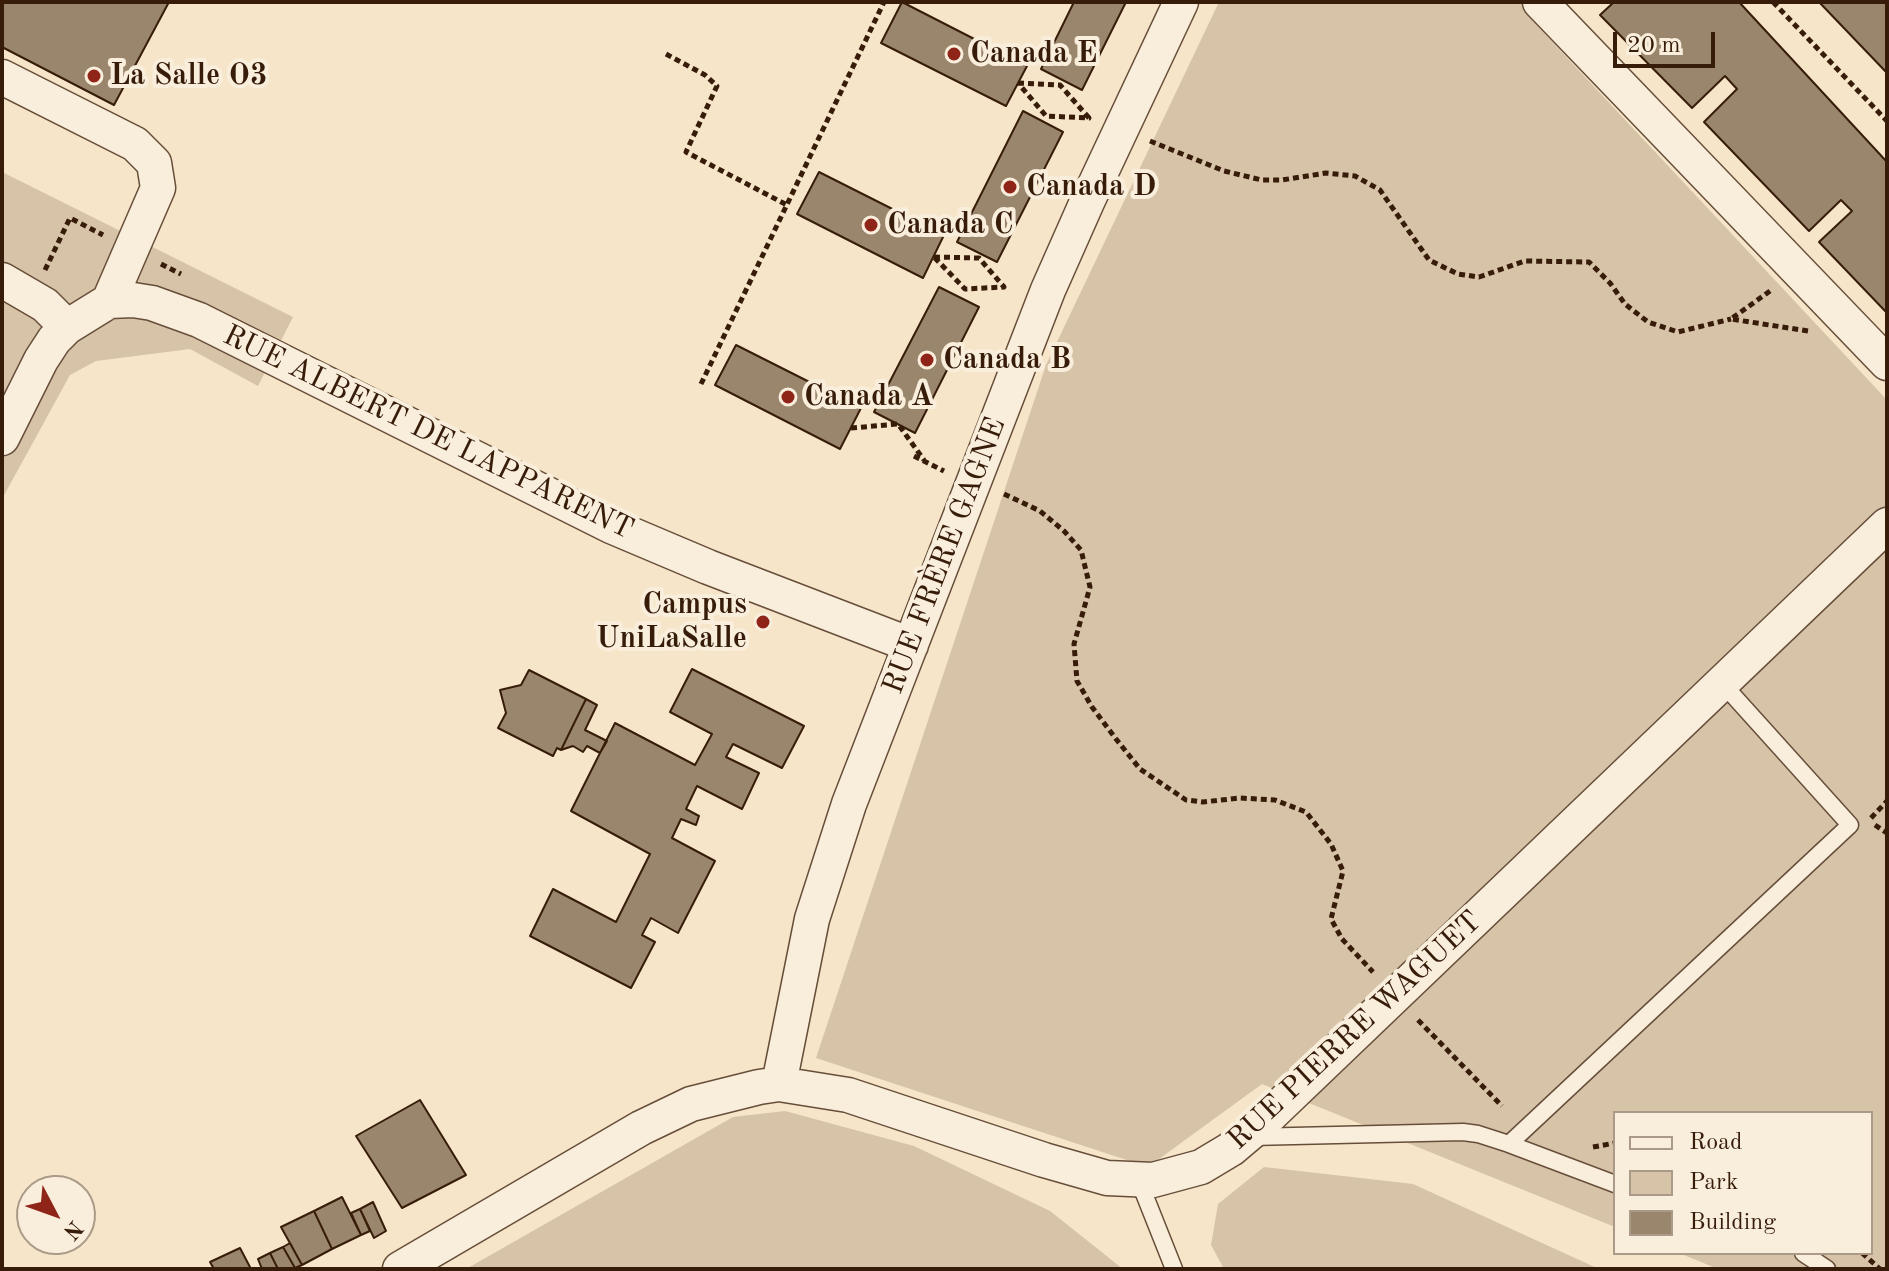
<!DOCTYPE html>
<html>
<head>
<meta charset="utf-8">
<style>
  body { margin:0 }
  #map { position:relative; width:1889px; height:1271px; overflow:hidden; background:#f6e5c8; font-family:"Old Standard TT",serif }
  canvas { display:block }
  .frame { position:absolute; inset:0; border:4px solid #371c0a; pointer-events:none }
  .legend { position:absolute; left:1613px; top:1111px; width:260px; height:144px; box-sizing:border-box; background:#f9eedb; border:2px solid #ab9a87; margin:0; padding:10px 14px; list-style:none; font-size:24px; color:#371c0a }
  .legend li { display:flex; align-items:center; gap:16px; height:40px }
  .legend b { width:40px; border:2px solid #ab9a87 }
  .north { position:absolute; left:16px; top:1175px; width:80px; height:80px; box-sizing:border-box; background:#f9eedb; border:2px solid #ab9a87; border-radius:50%; rotate:131deg; font-size:22px; font-weight:700; line-height:32px; text-align:center; color:#371c0a }
  .north::after { content:''; display:block; margin:auto; width:28px; height:36px; background:#8f2418; clip-path:polygon(50% 0,100% 100%,50% 72%,0 100%) }
  .scale { position:absolute; left:1613px; top:32px; width:102px; height:36px; box-sizing:border-box; border:4px solid #371c0a; border-top:0; padding-left:10px; font-size:24px; line-height:28px; white-space:nowrap; color:#371c0a; -webkit-text-stroke:6px #f9eedb; paint-order:stroke }
</style>
</head>
<body>
<div id="map">
<canvas width="1889" height="1271"></canvas>
<div class="frame"></div>
<ul class="legend">
<li><b style="height:10px;background:#f9eedb"></b>Road</li>
<li><b style="height:22px;background:#d6c3a8"></b>Park</li>
<li><b style="height:22px;background:#9a856d"></b>Building</li>
</ul>
<div class="north">N</div>
<div class="scale">20 m</div>
</div>
<script>
const context = document.querySelector('canvas').getContext('2d');
context.lineJoin = 'round';
function fillPath(path, color) { context.fillStyle = color; context.fill(path, 'evenodd'); }
const poly = rows => new Path2D(rows.map(r => 'M' + r).join(''));
function stroke(path, color, width, dash) { context.strokeStyle = color; context.lineWidth = width; context.lineCap = dash ? 'butt' : 'round'; context.setLineDash(dash || []); context.stroke(path); }
function drawText(font, color, halo, rows, align = 'center') {
  context.font = font + ' "Old Standard TT",serif'; context.lineWidth = 8; context.setLineDash([]); context.textBaseline = 'middle'; context.strokeStyle = halo; context.fillStyle = color; for (const [text, x, y, turn = 0] of rows) {
    context.save(); context.translate(x, y); context.rotate((+turn || 0) * Math.PI / 180); context.textAlign = isNaN(turn) ? turn : align; if (halo) context.strokeText(text, 0, 0); context.fillText(text, 0, 0); context.restore();
  }
}
const green = poly([
  [1219,2,1542,2,1528,16,1887,400,1887,1269,1718,1269,1679,1253,1871,1253,1871,1113,1615,1113,1615,1227,1262,1084,1148,1167,816,1058,1046,365],
  [2,172,293,317,258,386,190,349,96,361,70,375,2,499],
  [785,1111,914,1146,1050,1211,1123,1269,466,1269,733,1117],
  [1264,1167,1413,1184,1599,1269,1224,1269,1211,1245,1218,1204]
]);
const building = poly([
  [2,2,169,2,114,105,2,47,2,2],
  [902,2,1027,66,1006,106,881,43,902,2],
  [1074,2,1126,2,1082,90,1041,69,1074,2],
  [1614,2,1739,2,1887,162,1887,313,1819,242,1852,211,1841,200,1809,231,1704,122,1737,89,1725,76,1692,108,1600,15,1614,2],
  [1819,2,1887,2,1887,73,1819,2],
  [1023,111,1063,132,997,262,957,242,1023,111],
  [819,172,944,235,923,278,797,214,819,172],
  [939,287,979,307,915,433,874,412,939,287],
  [736,345,861,408,840,449,715,385,736,345],
  [692,669,804,726,782,768,733,744,726,757,759,773,742,809,697,786,686,809,699,816,696,825,681,819,672,838,715,861,678,933,651,918,642,935,655,942,631,988,530,936,553,889,616,922,650,854,571,811,615,723,695,765,712,734,670,712,692,669],
  [529,670,586,699,561,750,557,748,553,756,498,728,506,713,500,690,521,685,529,670],
  [586,699,597,705,585,730,607,741,600,753,587,746,583,752,573,746,561,750,586,699],
  [420,1100,466,1175,402,1208,356,1136,420,1100],
  [342,1197,361,1235,332,1249,314,1211,342,1197],
  [373,1202,386,1231,374,1238,360,1209,373,1202],
  [360,1209,370,1231,361,1235,351,1213,360,1209],
  [314,1211,332,1249,302,1265,281,1227,314,1211],
  [290,1243,302,1265,295,1268,283,1247,290,1243],
  [283,1247,295,1268,295,1269,278,1269,270,1253,283,1247],
  [240,1248,251,1269,214,1269,210,1262,240,1248],
  [270,1253,278,1269,262,1269,258,1259,270,1253]
]);
const path = poly([
  [1773,2,1887,121],
  [666,54,705,75,717,86,686,152,787,205],
  [1018,83,1060,85,1089,118,1046,116,1018,83],
  [1150,141,1224,171,1262,180,1282,180,1326,173,1355,176,1380,190,1429,260,1458,274,1479,277,1525,261,1589,262,1610,283,1625,304,1648,322,1678,332,1731,319],
  [934,257,979,258,1004,287,965,289,934,257],
  [161,264,181,274],
  [45,270,70,218,103,235],
  [1770,291,1731,319,1808,331],
  [701,384,884,2],
  [851,428,898,424,924,460],
  [914,456,944,471],
  [1004,494,1040,511,1064,531,1081,550,1090,587,1074,644,1077,681,1092,707,1116,739,1140,769,1186,800,1203,802,1240,798,1275,800,1306,812,1331,844,1343,871,1331,919,1342,939,1373,972],
  [1871,818,1887,801],
  [1875,825,1887,833],
  [1418,1020,1502,1106],
  [1593,1147,1615,1143],
  [1862,1253,1880,1269]
]);
const lane = poly([
  [1251,1137,1463,1132,1478,1134,1509,1144,1850,825,1722,683],
  [1509,1144,1615,1184],
  [1139,1181,1174,1269],
  [1803,1253,1827,1269]
]);
const street = poly([
  [1540,2,1887,363],
  [2,77,135,144,154,163,158,188,109,301],
  [2,280,45,305,67,327],
  [2,438,41,360,54,340,67,327,109,301,133,300,152,303,199,320,611,526,708,567,911,645],
  [779,1084,812,919,849,804,1048,290,1087,202,1181,2],
  [400,1269,641,1128,691,1104,759,1087,779,1084,848,1095,1044,1160,1107,1178,1153,1180,1201,1167,1231,1149,1263,1122,1887,525]
]);
const markers = [
  [954,54,8,"#8f2418"],
  [94,76,8,"#8f2418"],
  [1010,187,8,"#8f2418"],
  [871,225,8,"#8f2418"],
  [927,360,8,"#8f2418"],
  [788,397,8,"#8f2418"],
  [763,622,8,"#8f2418"]
];
const poiNames = [
  ["Canada E",970,54],
  ["La Salle O3",110,76],
  ["Canada D",1026,187],
  ["Canada C",887,225],
  ["Canada B",943,360],
  ["Canada A",804,397],
  ["Campus",747,605,"right"],
  ["UniLaSalle",747,639,"right"]
];
const streetNames = [
  ["RUE ALBERT DE LAPPARENT",428,433,26],
  ["RUE FRÈRE GAGNE",945,556,-69],
  ["RUE PIERRE WAGUET",1355,1031,-43]
];
fillPath(green, '#d6c3a8');
fillPath(building, '#9a856d');
stroke(building, '#371c0a', 2);
stroke(lane, '#674e3a', 19);
stroke(street, '#674e3a', 37);
stroke(path, '#371c0a', 5, [6, 4]);
stroke(lane, '#f9eedb', 16);
stroke(street, '#f9eedb', 34);
for (const [x, y, r, color] of markers) { const dot = new Path2D(); dot.arc(x, y, r, 0, 2 * Math.PI); context.fillStyle = color; context.fill(dot); stroke(dot, '#f9eedb', 3); }
drawText('bold 30px', '#371c0a', '#f9eedb', poiNames, 'left');
drawText('30px', '#371c0a', '#f9eedb', streetNames);
</script>
</body>
</html>
